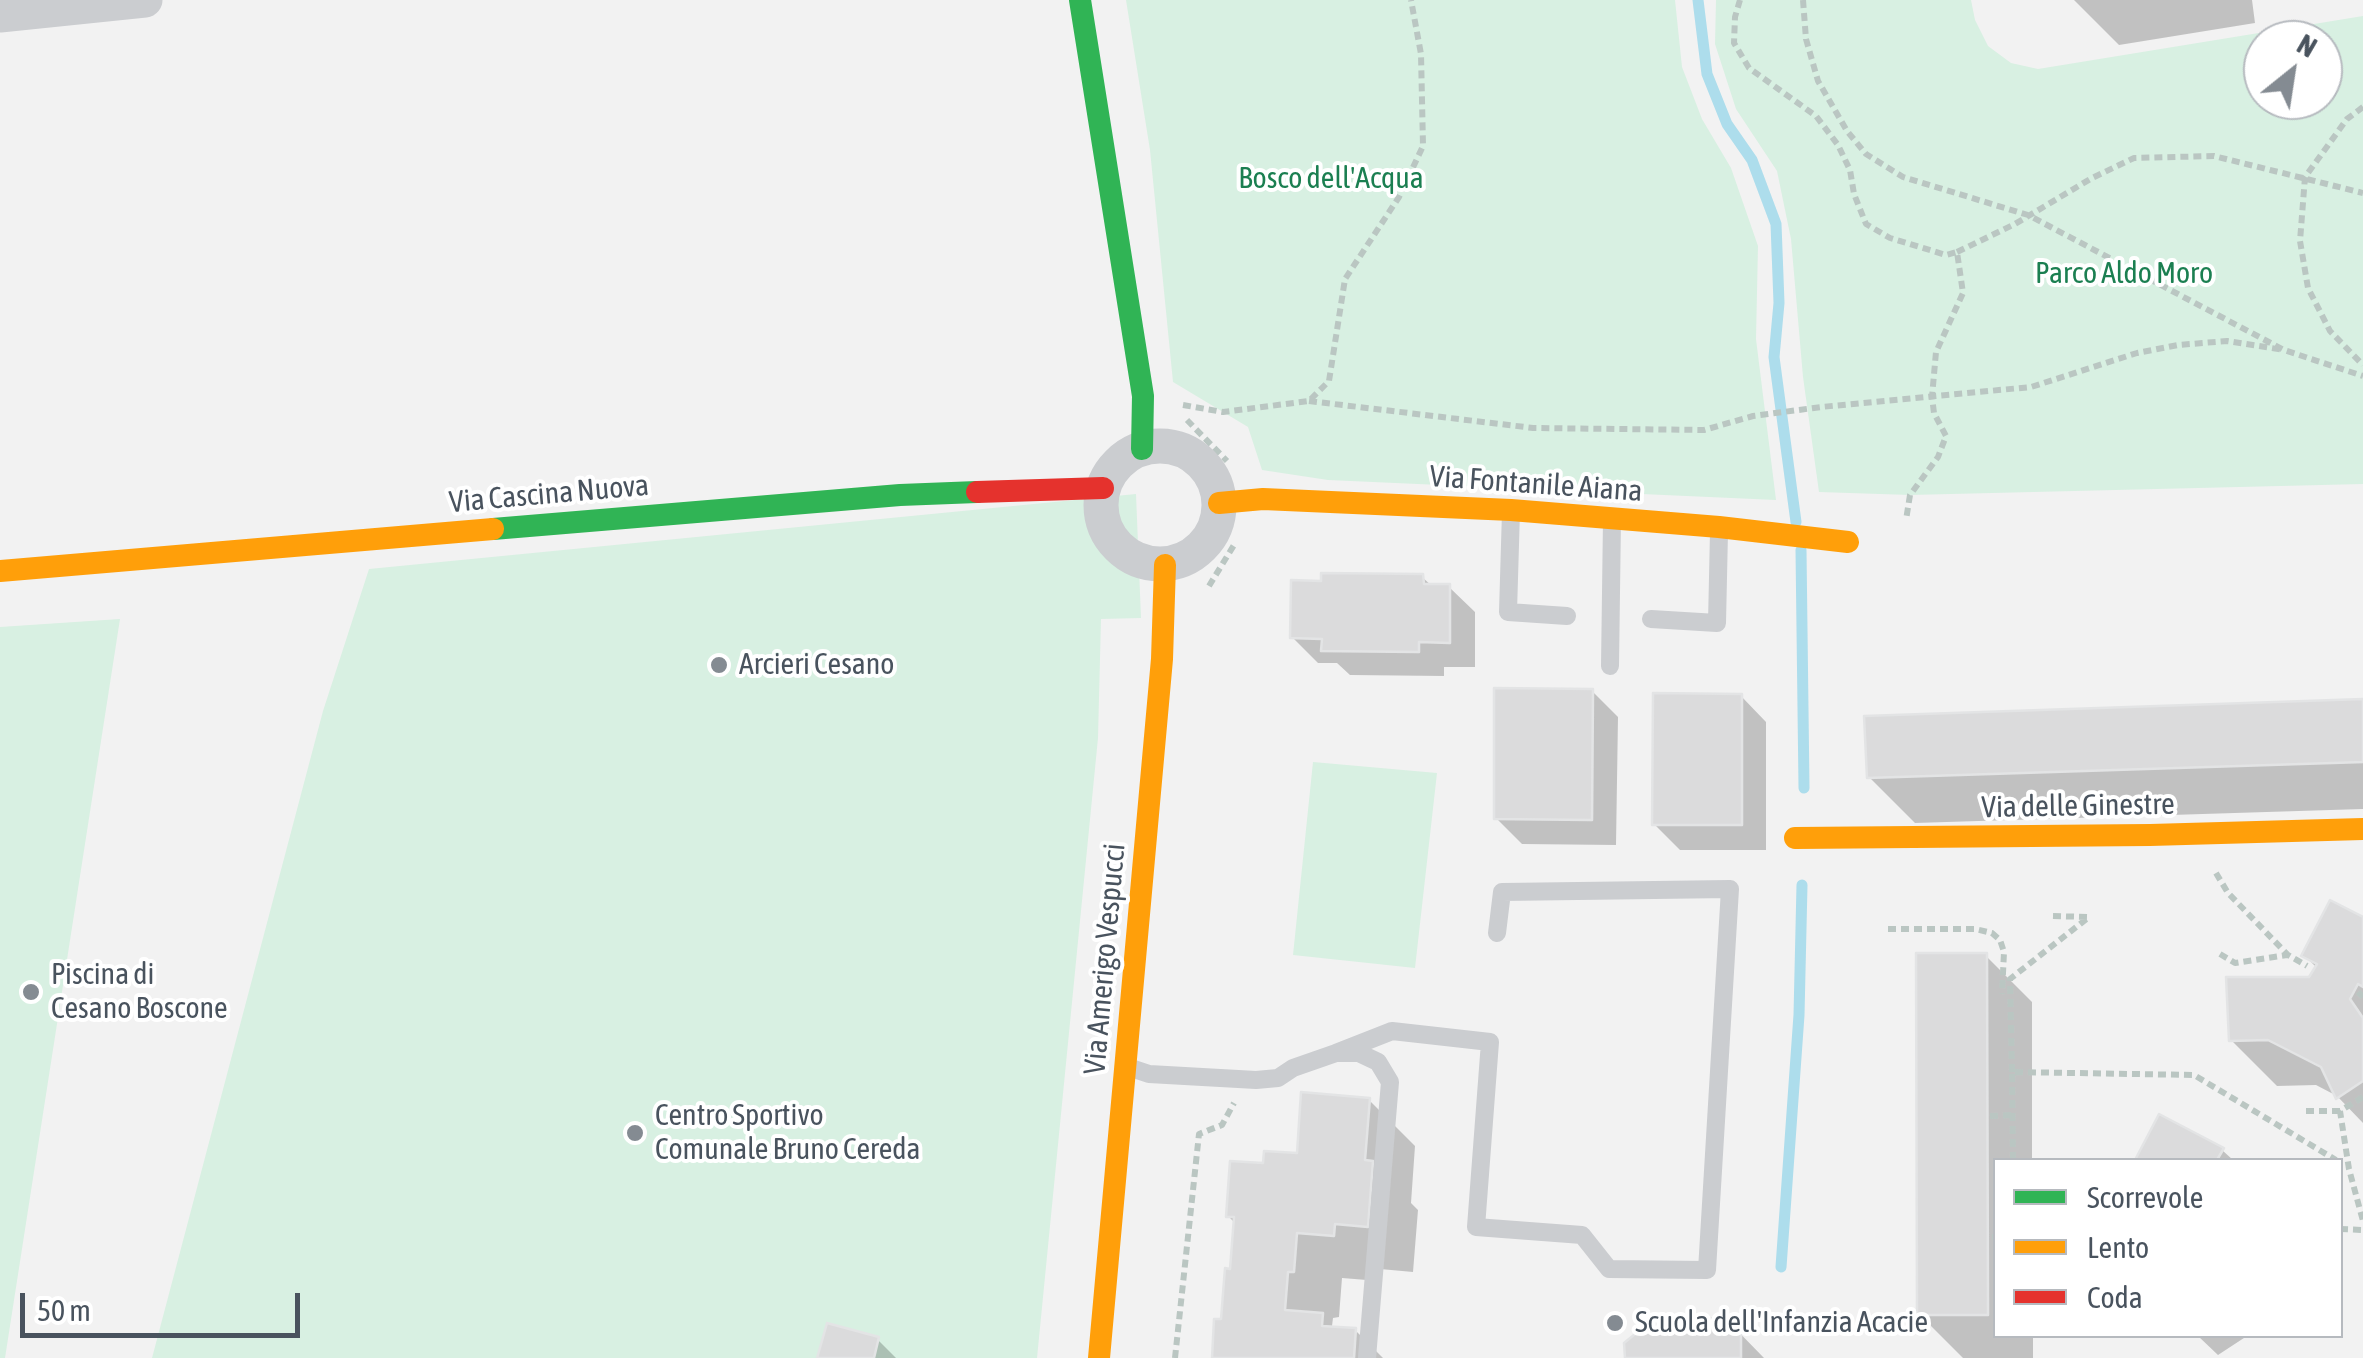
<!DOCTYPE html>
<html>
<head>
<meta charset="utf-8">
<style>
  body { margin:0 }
  #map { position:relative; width:2363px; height:1358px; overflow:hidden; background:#f2f2f2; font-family:"Asap Condensed",sans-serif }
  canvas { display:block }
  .legend { position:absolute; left:1993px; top:1158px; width:350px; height:180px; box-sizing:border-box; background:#fff; border:2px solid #b6babf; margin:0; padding:12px 18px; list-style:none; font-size:30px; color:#49535e }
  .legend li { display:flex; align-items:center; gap:20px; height:50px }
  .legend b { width:50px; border:2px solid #b6babf }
  .north { position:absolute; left:2243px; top:20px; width:100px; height:100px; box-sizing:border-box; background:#fff; border:2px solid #b6babf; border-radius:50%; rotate:30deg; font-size:28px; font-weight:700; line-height:40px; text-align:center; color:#49535e }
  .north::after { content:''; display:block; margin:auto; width:35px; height:45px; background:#848b92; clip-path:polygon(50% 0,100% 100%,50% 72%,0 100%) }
  .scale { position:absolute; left:20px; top:1293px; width:280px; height:45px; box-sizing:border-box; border:5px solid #49535e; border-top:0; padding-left:12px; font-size:30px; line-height:35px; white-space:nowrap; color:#49535e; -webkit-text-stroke:8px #fff; paint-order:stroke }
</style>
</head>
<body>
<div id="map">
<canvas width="2363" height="1358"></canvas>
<ul class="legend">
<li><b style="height:12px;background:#30b455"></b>Scorrevole</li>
<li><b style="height:12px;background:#ff9f0a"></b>Lento</li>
<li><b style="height:12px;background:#e5322d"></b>Coda</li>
</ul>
<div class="north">N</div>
<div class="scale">50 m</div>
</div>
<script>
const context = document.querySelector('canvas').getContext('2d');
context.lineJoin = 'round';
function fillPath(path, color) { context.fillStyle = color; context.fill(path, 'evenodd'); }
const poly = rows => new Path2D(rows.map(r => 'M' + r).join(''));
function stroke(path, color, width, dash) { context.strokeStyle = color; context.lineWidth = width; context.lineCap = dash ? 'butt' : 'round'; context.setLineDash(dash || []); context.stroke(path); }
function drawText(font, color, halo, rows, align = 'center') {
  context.font = font + ' "Asap Condensed",sans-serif'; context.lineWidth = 8; context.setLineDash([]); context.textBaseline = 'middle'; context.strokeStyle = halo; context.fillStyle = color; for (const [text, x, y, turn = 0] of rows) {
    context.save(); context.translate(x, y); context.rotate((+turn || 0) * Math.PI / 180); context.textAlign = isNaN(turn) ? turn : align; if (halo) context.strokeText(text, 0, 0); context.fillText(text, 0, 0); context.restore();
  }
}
const green = poly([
  [1126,0,1675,0,1682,67,1702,119,1731,168,1758,246,1756,339,1776,500,1328,480,1262,470,1248,427,1173,382,1150,150],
  [1716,0,1971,0,1975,20,1988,46,2011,63,2038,69,2363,16,2363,484,1910,495,1819,492,1803,377,1791,239,1777,171,1736,109,1715,44],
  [2263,40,2323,40,2323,100,2263,100],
  [1136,494,1141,618,1101,619,1098,738,1037,1358,152,1358,323,711,369,569],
  [120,619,5,1358,0,1358,0,627],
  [1313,762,1437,773,1415,968,1293,955]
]);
const shadow = poly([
  [2074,0,2252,0,2255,23,2119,45],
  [1422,577,1432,586,1449,587,1475,612,1475,667,1444,667,1444,676,1350,675,1337,663,1318,663,1292,637],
  [1592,691,1618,717,1616,845,1522,844,1496,818],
  [1741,696,1766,722,1766,850,1680,850,1654,824],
  [2363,702,2363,809,1915,823,1869,777],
  [2363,919,2363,1123,2337,1096,2316,1085,2277,1086,2231,1040,2311,980,2317,968,2304,955],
  [1986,956,2032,1002,2032,1160,1996,1160,1996,1336,2033,1336,2033,1358,1963,1358,1919,1314],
  [1369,1100,1415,1146,1411,1203,1418,1210,1413,1272,1380,1269,1379,1281,1342,1278,1339,1317,1333,1318,1332,1326,1336,1329,1355,1330,1383,1358,1214,1358,1233,1272,1236,1224,1228,1216,1265,1166,1299,1156],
  [2160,1117,2222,1150,2233,1160,2137,1160],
  [1727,1320,1764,1358,1628,1358,1664,1333],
  [2198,1336,2247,1336,2218,1355],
  [878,1340,896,1358,820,1358]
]);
const stream = poly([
  [1698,0,1707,74,1727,124,1752,160,1776,224,1779,303,1774,357,1796,522],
  [1801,550,1804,788],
  [1781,1267,1799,1015,1802,885]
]);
const building = poly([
  [1321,573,1423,574,1424,584,1450,584,1450,643,1419,642,1419,652,1321,651,1322,639,1290,638,1291,580,1321,581,1321,573],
  [1494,688,1593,689,1592,820,1494,819,1494,688],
  [1653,693,1742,694,1742,825,1652,825,1653,693],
  [2363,699,2363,762,1867,778,1864,716,2363,699],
  [2330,900,2363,917,2363,987,2358,984,2350,999,2363,1018,2363,1081,2336,1099,2321,1067,2268,1040,2229,1041,2226,977,2309,977,2317,964,2301,956,2330,900],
  [1916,953,1987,953,1988,1315,1917,1315,1916,953],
  [1301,1092,1370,1098,1365,1160,1373,1161,1368,1227,1335,1224,1334,1236,1297,1233,1294,1272,1288,1272,1285,1310,1323,1313,1322,1326,1356,1328,1354,1358,1212,1358,1214,1319,1221,1319,1225,1268,1230,1269,1234,1217,1226,1217,1230,1161,1263,1163,1264,1151,1297,1153,1301,1092],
  [2159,1114,2224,1148,2217,1160,2135,1160,2159,1114],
  [1728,1318,1741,1331,1741,1358,1625,1358,1624,1343,1640,1330,1663,1331,1675,1319,1728,1318],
  [827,1323,879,1337,874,1358,817,1358,827,1323]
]);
const path = poly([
  [1740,0,1735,17,1734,43,1749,68,1816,116,1838,145,1850,170,1854,194,1866,224,1890,238,1946,255,1957,252,1963,293,1936,352,1932,397,1934,413,1946,436,1938,457,1910,495,1906,520],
  [1803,0,1806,39,1818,81,1847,131,1866,154,1903,177,2028,215,2284,350,2363,376],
  [2363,107,2347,119,2305,177,2300,241,2308,288,2330,331,2363,365],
  [1957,252,2015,224,2092,178,2134,158,2214,156,2363,193],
  [1309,401,1533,428,1704,430,1753,416,1821,407,2031,387,2137,353,2178,345,2227,341,2284,350],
  [1183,405,1223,412,1309,401,1329,381,1345,279,1399,197,1423,146,1421,54,1411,0],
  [1187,420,1227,461],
  [1209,586,1234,545],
  [2216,873,2228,893,2288,955,2307,966],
  [2053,916,2087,917],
  [1888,929,1975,929,1992,933,2000,940,2004,952,2002,994],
  [2220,954,2235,963,2287,955],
  [2358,992,2363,997],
  [2012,1072,2010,979,2089,917],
  [2363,1097,2340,1111,2349,1169,2363,1221],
  [2306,1111,2340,1111],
  [1990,1116,2013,1115],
  [2013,1160,2012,1072,2194,1075,2336,1160],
  [2340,1229,2363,1230],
  [1992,1237,1996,1237],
  [1175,1358,1199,1134,1222,1125,1234,1103]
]);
const lane = poly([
  [1511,511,1508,612,1567,616],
  [1651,619,1717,623,1719,532],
  [1610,666,1612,519],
  [1336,1053,1392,1031,1490,1042,1476,1227,1582,1235,1609,1269,1707,1270,1730,889,1502,892,1497,933],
  [1131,1068,1149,1074,1256,1080,1278,1078,1293,1068,1336,1053,1359,1053,1378,1062,1390,1082,1367,1358]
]);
const street = poly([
  [0,15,145,0],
  '1101 505a59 59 0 1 1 118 0a59 59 0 1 1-118 0Z'
]);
const fast = poly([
  [1080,0,1143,396,1142,449],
  [493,529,900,495,977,492]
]);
const slow = poly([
  [1219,503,1263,499,1511,510,1719,527,1848,542],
  [0,571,493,529],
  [1795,838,2150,835,2363,829],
  [1099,1358,1162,659,1165,565]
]);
const jam = poly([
  [977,492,1103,488]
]);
const markers = [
  [719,665,10,"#848b92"],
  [31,992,10,"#848b92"],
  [635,1133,10,"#848b92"],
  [1615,1323,10,"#848b92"]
];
const parkNames = [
  ["Bosco dell'Acqua",1331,179],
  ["Parco Aldo Moro",2124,274]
];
const streetNames = [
  ["Via Fontanile Aiana",1536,484,4],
  ["Via Cascina Nuova",549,494,-5],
  ["Via delle Ginestre",2078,806,-1],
  ["Via Amerigo Vespucci",1105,959,-85]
];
const poiNames = [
  ["Arcieri Cesano",739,665],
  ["Piscina di",51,975],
  ["Cesano Boscone",51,1009],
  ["Centro Sportivo",655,1116],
  ["Comunale Bruno Cereda",655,1150],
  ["Scuola dell'Infanzia Acacie",1635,1323]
];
fillPath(green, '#d8f0e2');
fillPath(shadow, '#0003');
stroke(stream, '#adddec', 11);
fillPath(building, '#dbdbdc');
stroke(building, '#e3e4e5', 2.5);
stroke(path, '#bac6c2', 6, [8, 5]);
stroke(lane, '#cbcdd0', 18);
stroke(street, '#cbcdd0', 35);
stroke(fast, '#30b455', 22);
stroke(slow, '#ff9f0a', 22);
stroke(jam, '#e5322d', 22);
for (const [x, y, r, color] of markers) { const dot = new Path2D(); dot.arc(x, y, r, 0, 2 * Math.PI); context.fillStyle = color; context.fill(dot); stroke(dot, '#fff', 4); }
drawText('30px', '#1b7f51', '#fff', parkNames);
drawText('30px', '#49535e', '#fff', streetNames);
drawText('30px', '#49535e', '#fff', poiNames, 'left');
</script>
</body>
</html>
